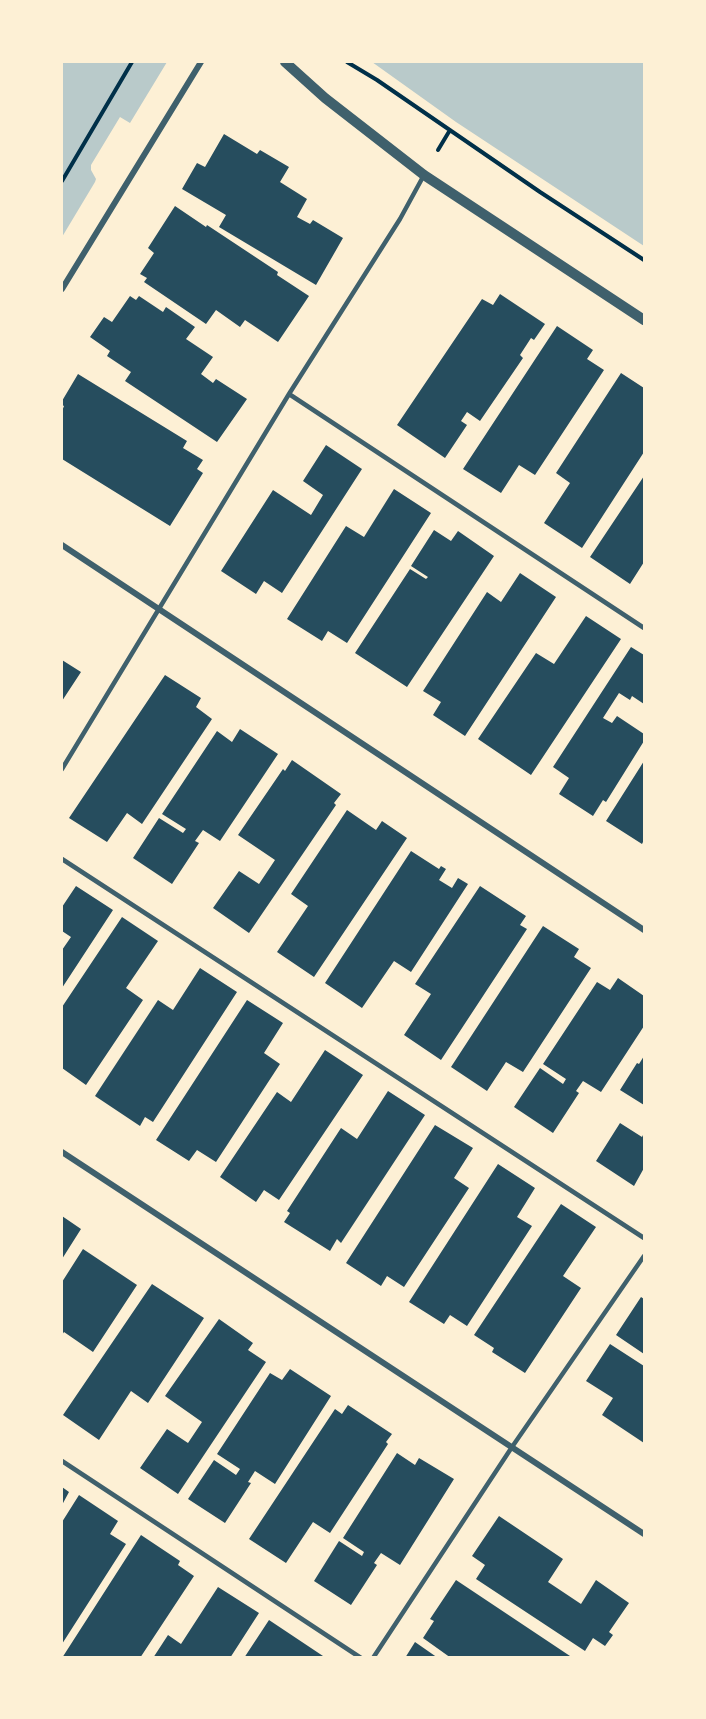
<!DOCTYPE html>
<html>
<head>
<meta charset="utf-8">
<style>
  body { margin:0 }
  #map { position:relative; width:706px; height:1719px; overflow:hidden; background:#fdf0d5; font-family:Rubik,sans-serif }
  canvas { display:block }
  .frame { position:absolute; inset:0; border:63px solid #fdf0d5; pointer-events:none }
</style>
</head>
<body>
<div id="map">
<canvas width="706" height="1719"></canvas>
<div class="frame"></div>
</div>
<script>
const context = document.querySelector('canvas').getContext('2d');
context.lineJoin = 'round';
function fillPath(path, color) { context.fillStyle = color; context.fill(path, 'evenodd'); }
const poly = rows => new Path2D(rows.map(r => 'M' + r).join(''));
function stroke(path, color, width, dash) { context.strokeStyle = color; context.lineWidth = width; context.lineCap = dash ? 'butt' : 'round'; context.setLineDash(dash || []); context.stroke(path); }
const green = poly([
  [62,62,167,62,130,123,120,117,91,165,91,170,96,179,95,182,62,237],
  [372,62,644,62,644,246,456,122]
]);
const building = poly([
  [224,134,257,154,260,150,289,167,280,182,307,199,297,217,310,224,313,220,343,238,316,285,219,227,226,215,182,189,197,163,205,167],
  [175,206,206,227,207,225,278,272,277,275,309,296,278,342,245,320,240,327,216,310,206,324,144,282,147,278,140,274,154,253,148,248],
  [500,294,545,324,534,340,531,338,520,355,523,358,480,421,467,412,461,421,467,425,445,458,397,425,482,299,493,305],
  [130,296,136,300,139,296,163,312,166,307,195,327,186,339,213,357,201,374,213,383,216,379,247,399,217,442,125,381,131,372,107,356,110,351,90,337,104,317,112,322],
  [557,326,593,350,587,359,604,370,535,475,519,465,501,493,463,469],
  [621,373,644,388,644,452,582,548,544,523,570,483,556,473],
  [78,374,187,441,183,448,203,460,197,469,203,473,170,526,62,459,62,411,64,406,62,405,62,401],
  [326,445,362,469,282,593,264,581,256,594,221,571,273,490,311,515,323,495,303,481],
  [644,476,644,562,630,584,590,557],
  [394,489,431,513,347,643,328,631,322,641,287,619,346,526,364,537],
  [434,530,451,541,458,531,494,556,407,687,355,653,410,569,426,579,428,577,411,566],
  [520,573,556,597,465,736,433,715,441,702,423,691,487,592,501,602],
  [586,616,621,639,531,775,478,739,536,653,554,664],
  [631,647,644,655,644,704,632,696,630,700,619,693,603,718,612,723,617,716,644,734,644,741,606,802,603,800,593,816,559,794,569,778,553,767],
  [62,660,81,672,62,701],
  [165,675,201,698,196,707,212,719,142,824,127,813,107,842,69,818],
  [240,729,278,754,220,841,203,830,195,841,199,843,172,884,133,858,159,818,183,833,186,829,162,814,217,731,232,742],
  [292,760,341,794,334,803,336,805,249,933,213,908,239,871,259,884,275,860,238,835,283,769,285,771],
  [644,761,644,840,642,844,606,821],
  [347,810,376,830,382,821,407,838,314,977,277,952,308,906,291,894],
  [411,851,439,869,441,866,446,869,439,880,452,888,458,878,468,884,411,972,394,961,362,1008,325,983],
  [76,886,113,910,62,988,62,950,71,937,62,931,62,907],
  [480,886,526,916,520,925,527,929,441,1060,404,1035,431,994,415,984],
  [122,917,158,941,126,988,143,1000,86,1085,62,1068,62,1007],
  [543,926,579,949,574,957,591,968,523,1072,506,1062,487,1091,451,1067],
  [200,968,237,992,153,1122,145,1117,140,1126,95,1096,158,1000,173,1010],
  [618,978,644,996,644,1026,601,1092,583,1081,576,1091,579,1093,553,1133,514,1107,540,1068,563,1084,566,1079,543,1064,597,982,610,990],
  [247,1000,283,1023,264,1053,280,1064,216,1162,197,1150,189,1161,156,1140],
  [325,1050,363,1075,279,1200,264,1190,256,1202,220,1177,277,1092,291,1102],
  [644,1056,644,1105,620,1090,637,1063,639,1064],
  [388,1091,425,1115,341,1243,337,1239,330,1251,284,1222,290,1213,287,1211,341,1128,357,1139],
  [620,1123,642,1137,644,1133,644,1168,634,1186,596,1161],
  [435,1125,473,1148,454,1178,469,1188,404,1287,387,1276,381,1286,346,1263],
  [498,1164,535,1188,517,1217,532,1226,467,1326,450,1315,444,1324,409,1302],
  [561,1204,596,1227,563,1276,581,1288,525,1373,492,1352,494,1348,474,1335],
  [62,1216,81,1229,62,1259],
  [83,1249,137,1285,93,1352,64,1332,62,1335,62,1282],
  [152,1284,204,1318,148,1403,131,1391,99,1440,63,1415],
  [641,1297,644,1299,644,1354,616,1335],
  [219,1319,253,1343,248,1350,266,1362,178,1494,140,1468,167,1429,188,1443,202,1422,165,1396],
  [610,1344,644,1366,644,1443,602,1415,613,1398,586,1381],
  [290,1369,331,1396,275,1484,255,1471,248,1482,251,1483,225,1523,188,1499,214,1460,236,1475,240,1469,217,1454,270,1373,282,1380],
  [348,1405,392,1434,386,1442,388,1444,330,1533,313,1522,286,1563,249,1539,335,1409,342,1414],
  [397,1453,415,1465,419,1458,454,1479,400,1565,381,1553,374,1563,377,1565,351,1605,314,1581,339,1541,362,1556,364,1552,343,1538],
  [62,1487,69,1492,62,1505],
  [79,1495,118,1521,110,1534,126,1544,62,1644,62,1522],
  [499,1516,563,1559,548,1582,581,1604,596,1580,629,1603,609,1632,613,1635,605,1646,593,1638,585,1651,476,1579,485,1565,472,1556],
  [141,1535,180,1561,178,1565,194,1576,140,1658,62,1658],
  [456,1580,573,1658,451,1658,423,1638,434,1621,430,1619],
  [218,1587,259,1613,230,1658,153,1658,168,1635,181,1644],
  [269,1620,326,1658,244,1658],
  [415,1642,438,1658,405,1658]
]);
const path = poly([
  [347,62,377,80,540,192,644,260],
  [438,150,450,130],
  [62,181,132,62]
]);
const service = poly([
  [289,394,644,628],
  [62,769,289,394,400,219,424,175],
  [62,859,644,1238],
  [62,1461,361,1658],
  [373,1658,512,1447,644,1256]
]);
const minor = poly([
  [62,289,201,62],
  [62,545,644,930],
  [62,1152,644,1534]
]);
const tertiary = poly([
  [285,62,325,98,424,175,644,320]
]);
fillPath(green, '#b9caca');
fillPath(building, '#264d5e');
stroke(path, '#003049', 4);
stroke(service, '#3f606c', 4.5);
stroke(minor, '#3f606c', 6);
stroke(tertiary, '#3f606c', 10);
</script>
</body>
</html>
